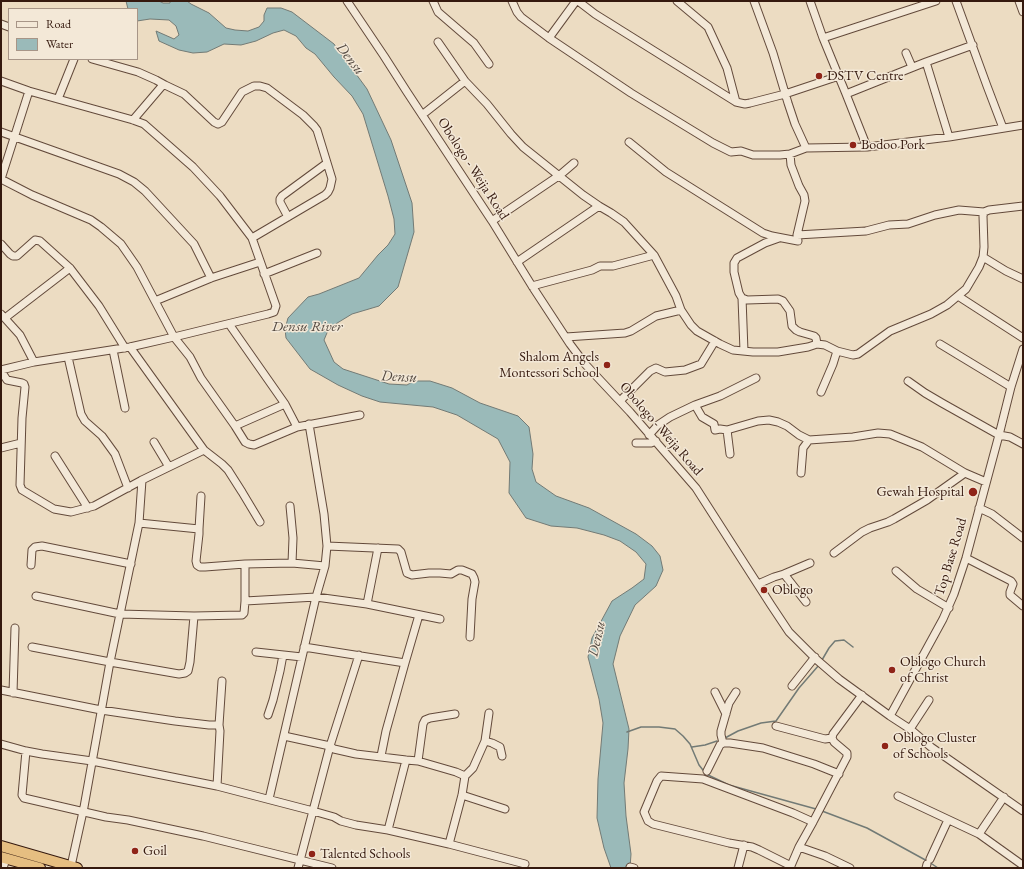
<!DOCTYPE html>
<html>
<head>
<meta charset="utf-8">
<style>
  body { margin:0 }
  #map { position:relative; width:1024px; height:869px; overflow:hidden; background:#ecdcc2; font-family:"EB Garamond",serif }
  canvas { display:block }
  .frame { position:absolute; inset:0; border:2px solid #35190e; pointer-events:none }
  .legend { position:absolute; left:8px; top:8px; width:130px; height:52px; box-sizing:border-box; background:#f3e8d7; border:1px solid #a79587; margin:0; padding:5px 7px; list-style:none; font-size:12px; color:#35190e }
  .legend li { display:flex; align-items:center; gap:8px; height:20px }
  .legend b { width:20px; border:1px solid #a79587 }
</style>
</head>
<body>
<div id="map">
<canvas width="1024" height="869"></canvas>
<div class="frame"></div>
<ul class="legend">
<li><b style="height:5px;background:#f3e8d7"></b>Road</li>
<li><b style="height:11px;background:#9abab9"></b>Water</li>
</ul>
</div>
<script>
const context = document.querySelector('canvas').getContext('2d');
context.lineJoin = 'round';
function fillPath(path, color) { context.fillStyle = color; context.fill(path, 'evenodd'); }
const poly = rows => new Path2D(rows.map(r => 'M' + r).join(''));
function stroke(path, color, width, dash) { context.strokeStyle = color; context.lineWidth = width; context.lineCap = dash ? 'butt' : 'round'; context.setLineDash(dash || []); context.stroke(path); }
function drawText(font, color, halo, rows, align = 'center') {
  context.font = font + ' "EB Garamond",serif'; context.lineWidth = 3; context.setLineDash([]); context.textBaseline = 'middle'; context.strokeStyle = halo; context.fillStyle = color; for (const [text, x, y, turn = 0] of rows) {
    context.save(); context.translate(x, y); context.rotate((+turn || 0) * Math.PI / 180); context.textAlign = isNaN(turn) ? turn : align; if (halo) context.strokeText(text, 0, 0); context.fillText(text, 0, 0); context.restore();
  }
}
const water = poly([
  [126,1,159,1,163,3,170,3,170,1,187,1,191,4,209,13,226,28,235,30,248,31,259,27,264,21,264,15,267,8,281,8,292,12,334,44,367,89,391,140,412,203,414,232,398,287,379,306,352,314,329,328,324,340,334,362,343,369,389,384,407,385,414,381,430,381,452,388,480,403,518,416,529,427,533,454,532,469,536,482,556,496,589,508,636,534,652,546,660,556,663,570,656,586,635,605,620,636,613,664,629,729,628,749,624,783,626,816,631,854,630,868,611,868,604,848,597,818,598,779,603,723,599,699,588,657,592,638,612,601,632,588,644,579,646,564,636,552,620,541,604,535,577,528,551,526,526,518,509,493,510,462,498,439,457,415,433,407,380,402,362,396,338,385,310,369,286,338,285,329,288,318,308,297,319,294,359,278,378,255,388,245,395,234,394,219,388,196,363,114,352,96,334,77,315,54,306,48,296,36,284,30,273,33,256,41,241,45,224,44,207,52,193,53,179,50,159,41,156,31,174,39,179,35,176,26,169,20,150,19,137,21,137,9,128,9,126,1]
]);
const stream = poly([
  [822,660,829,648,835,641,844,640,853,647],
  [627,732,641,727,659,727,675,729,683,736,690,744,699,765,706,774,729,785,816,809],
  [725,738,738,731,761,723,776,721,799,688,819,665],
  [692,747,705,745,717,741],
  [822,811,867,828,929,862,938,868]
]);
const minor = poly([
  [347,1,384,56,407,92,492,221,532,286,570,344,585,364,630,412,696,488,771,605,789,632,817,660,839,679,890,716,910,729,931,747,1023,811],
  [433,1,438,12,474,43,489,64],
  [512,1,517,12,521,17,549,38,631,93,713,143,731,152,741,151,753,155,780,155,790,154,806,148,867,147,949,137,1023,125],
  [578,1,595,14,736,102,745,104,750,103,785,94,839,76],
  [677,1,708,27,727,68,736,102],
  [754,1,773,53,788,103,795,124,806,148],
  [810,1,823,38,846,94,867,147],
  [956,1,987,86,1003,128],
  [1019,1,1023,12],
  [1,24,9,27],
  [549,38,576,1],
  [823,38,936,1],
  [906,53,912,67],
  [92,59,138,72,156,80,165,85],
  [926,62,949,137],
  [1,81,29,91,133,120,144,124,193,167,220,196,252,238,276,306,274,312,268,314,174,337,130,347,34,362,1,370],
  [465,81,487,104,511,134,523,147,583,195,599,206,611,213,624,222,654,255,676,296,681,310,691,325,697,331,720,344,733,350,753,352,778,352,808,347,817,344,825,345,837,351,853,355,858,354,890,331,931,314,947,305,966,289,979,267,983,257,984,247,983,216,984,212],
  [846,94,926,62,973,45],
  [58,99,74,59],
  [422,115,465,81,438,42],
  [133,120,162,86,165,85,184,94,214,122,218,124,222,122,242,92,254,86,260,86,267,88,303,115,314,126,317,130,332,179,330,188,328,192,325,195,252,238],
  [1,132,119,174,134,182,145,191,194,244,211,278],
  [629,142,666,172,763,233,772,236,798,241,797,235,805,201,804,195,799,186,791,165,790,154],
  [1,179,32,195,91,220,101,227,121,244,137,267,174,337,190,357,201,378,235,426,245,442,249,444,254,445,297,427,360,415],
  [1,179,29,91],
  [288,217,280,202,280,199,282,196,327,163],
  [492,221,560,175,574,163],
  [797,235,866,231,889,225,908,224,935,215,959,210,984,212,989,210,1023,206],
  [779,238,765,243,737,258,734,263,734,272,739,293,742,298,747,300,778,299,783,301,790,311,792,326,796,330,800,332,814,336,816,338,817,344],
  [1,244,10,254,13,256,17,256,35,240,40,241,70,268,99,306,125,348],
  [983,257,1006,271,1023,279],
  [517,262,599,206],
  [264,274,317,253],
  [532,286,592,270,600,266,613,266,654,255],
  [958,296,1023,338],
  [742,298,744,351],
  [155,301,211,278,260,262],
  [1,314,20,335,34,362],
  [5,318,70,268],
  [229,324,285,404,297,427],
  [566,337,625,333,631,331,656,316,681,310],
  [940,344,1011,387],
  [130,347,204,450,222,464,228,470,242,492,260,522],
  [113,350,125,408],
  [68,357,81,414,85,421,102,436,115,454,128,488],
  [1,371,7,380,22,383,24,384,25,387,22,418,20,485,22,490,54,509,71,512,94,506,142,480,204,450],
  [908,381,925,393,942,403,999,435,1010,437,1023,444],
  [821,392,833,364,837,351],
  [620,401,650,371,656,368,665,372,685,370,701,364,715,341],
  [695,405,702,417,714,424,715,430,720,429,727,430,758,421,769,420,778,422,787,426,799,435,809,440,853,437,878,433,890,434,922,447,965,473,986,482],
  [235,426,285,404],
  [727,430,730,454],
  [649,435,658,425,670,417,695,405,720,396,756,378],
  [154,442,169,467],
  [636,443,651,443,656,441],
  [1,448,21,443],
  [55,456,88,508],
  [801,473,803,448,809,440],
  [201,496,199,529,199,534,196,561,197,565,200,567,205,567,245,564,292,563,325,566],
  [290,506,293,538,292,563],
  [979,508,992,514,1023,538],
  [139,523,199,529],
  [327,546,398,549,401,552,407,573,412,575,429,573,440,573,451,574,458,570,462,570,472,574,474,578,475,582,472,599,470,637],
  [834,553,862,532,870,528,888,522,894,519,927,500,965,473],
  [966,558,1011,581,1013,584,1010,592,1010,595,1023,606],
  [245,564,245,601],
  [31,565,32,550,35,547,42,546,131,564],
  [896,571,917,589,949,608],
  [784,574,806,602],
  [758,584,774,577,784,574,810,563],
  [36,596,120,614,194,616,242,615,244,613,245,601,316,597,367,604,440,619],
  [367,604,378,548],
  [32,647,110,662,179,674,185,673,188,671,190,662,194,616],
  [304,647,405,663,386,731,381,756],
  [256,652,302,657],
  [405,663,419,615],
  [792,686,815,657],
  [1,690,101,710,175,721,209,725,219,725,220,731,217,786],
  [715,692,726,714],
  [13,693,15,628],
  [268,715,273,700,280,671,283,655],
  [890,716,943,619,954,594,966,558,999,435,1011,387,1023,349],
  [219,725,222,681],
  [776,726,825,739,832,738],
  [910,729,929,700],
  [284,736,330,746,334,749,356,754,406,760,418,761,423,724,425,720,430,718,455,714],
  [485,741,492,743,500,747,502,756],
  [723,743,721,735,721,731,729,703,736,692],
  [1,744,26,751,42,754,92,761,217,786,313,811,334,817,341,821,356,825,388,830,449,844,525,864],
  [26,751,22,795,24,798,106,817,128,820,203,836,332,868],
  [418,761,456,772,465,776],
  [707,771,720,745,723,743,730,743,763,748,814,764,839,774],
  [462,795,505,809],
  [898,796,979,834,1021,864],
  [269,799,316,597,325,566,327,546,324,514,309,424],
  [813,822,847,757,847,753,834,742,832,738,833,734,862,695],
  [388,830,406,760],
  [979,834,1004,797],
  [449,844,462,795,465,776,473,768,485,741,489,713],
  [799,847,825,856,850,868],
  [930,859,948,820],
  [71,866,84,807,110,662,139,523,142,480],
  [630,867,634,868],
  [3,868,6,859],
  [298,868,330,746,359,655],
  [738,868,744,845],
  [790,868,799,847,813,822,793,813,703,779,661,776,657,781,644,812,648,821,653,824,729,843,752,847,759,850,791,866],
  [926,868,927,864]
]);
const highway = poly([
  [1,846,77,868],
  [1,857,40,868]
]);
const markers = [
  [819,76,4,"#8f2418"],
  [853,145,4,"#8f2418"],
  [607,365,4,"#8f2418"],
  [973,492,5,"#8f2418"],
  [764,590,4,"#8f2418"],
  [892,670,4,"#8f2418"],
  [885,746,4,"#8f2418"],
  [135,851,4,"#8f2418"],
  [312,854,4,"#8f2418"]
];
const poiNames = [
  ["DSTV Centre",827,76],
  ["Bodoo Pork",861,145],
  ["Shalom Angels",599,357,"right"],
  ["Montessori School",599,373,"right"],
  ["Gewah Hospital",964,492,"right"],
  ["Oblogo",772,590],
  ["Oblogo Church",900,662],
  ["of Christ",900,678],
  ["Oblogo Cluster",893,738],
  ["of Schools",893,754],
  ["Goil",143,851],
  ["Talented Schools",320,854]
];
const streetNames = [
  ["Obologo - Weija Road",473,169,57],
  ["Obologo - Weija Road",661,429,49],
  ["Top Base Road",951,557,-73]
];
const waterNames = [
  ["Densu",350,59,52],
  ["Densu River",307,327],
  ["Densu",399,377,3],
  ["Densu",597,639,-77]
];
fillPath(water, '#9abab9');
stroke(water, '#727a75', 1);
stroke(stream, '#727a75', 1.5);
stroke(minor, '#634a3b', 9);
stroke(highway, '#35190e', 12);
stroke(minor, '#f3e8d7', 7);
stroke(highway, '#e6be81', 10);
for (const [x, y, r, color] of markers) { const dot = new Path2D(); dot.arc(x, y, r, 0, 2 * Math.PI); context.fillStyle = color; context.fill(dot); stroke(dot, '#f3e8d7', 1.5); }
drawText('14px', '#35190e', '#f3e8d7', poiNames, 'left');
drawText('14px', '#35190e', '#f3e8d7', streetNames);
drawText('italic 15px', '#534941', '#f3e8d7', waterNames);
</script>
</body>
</html>
